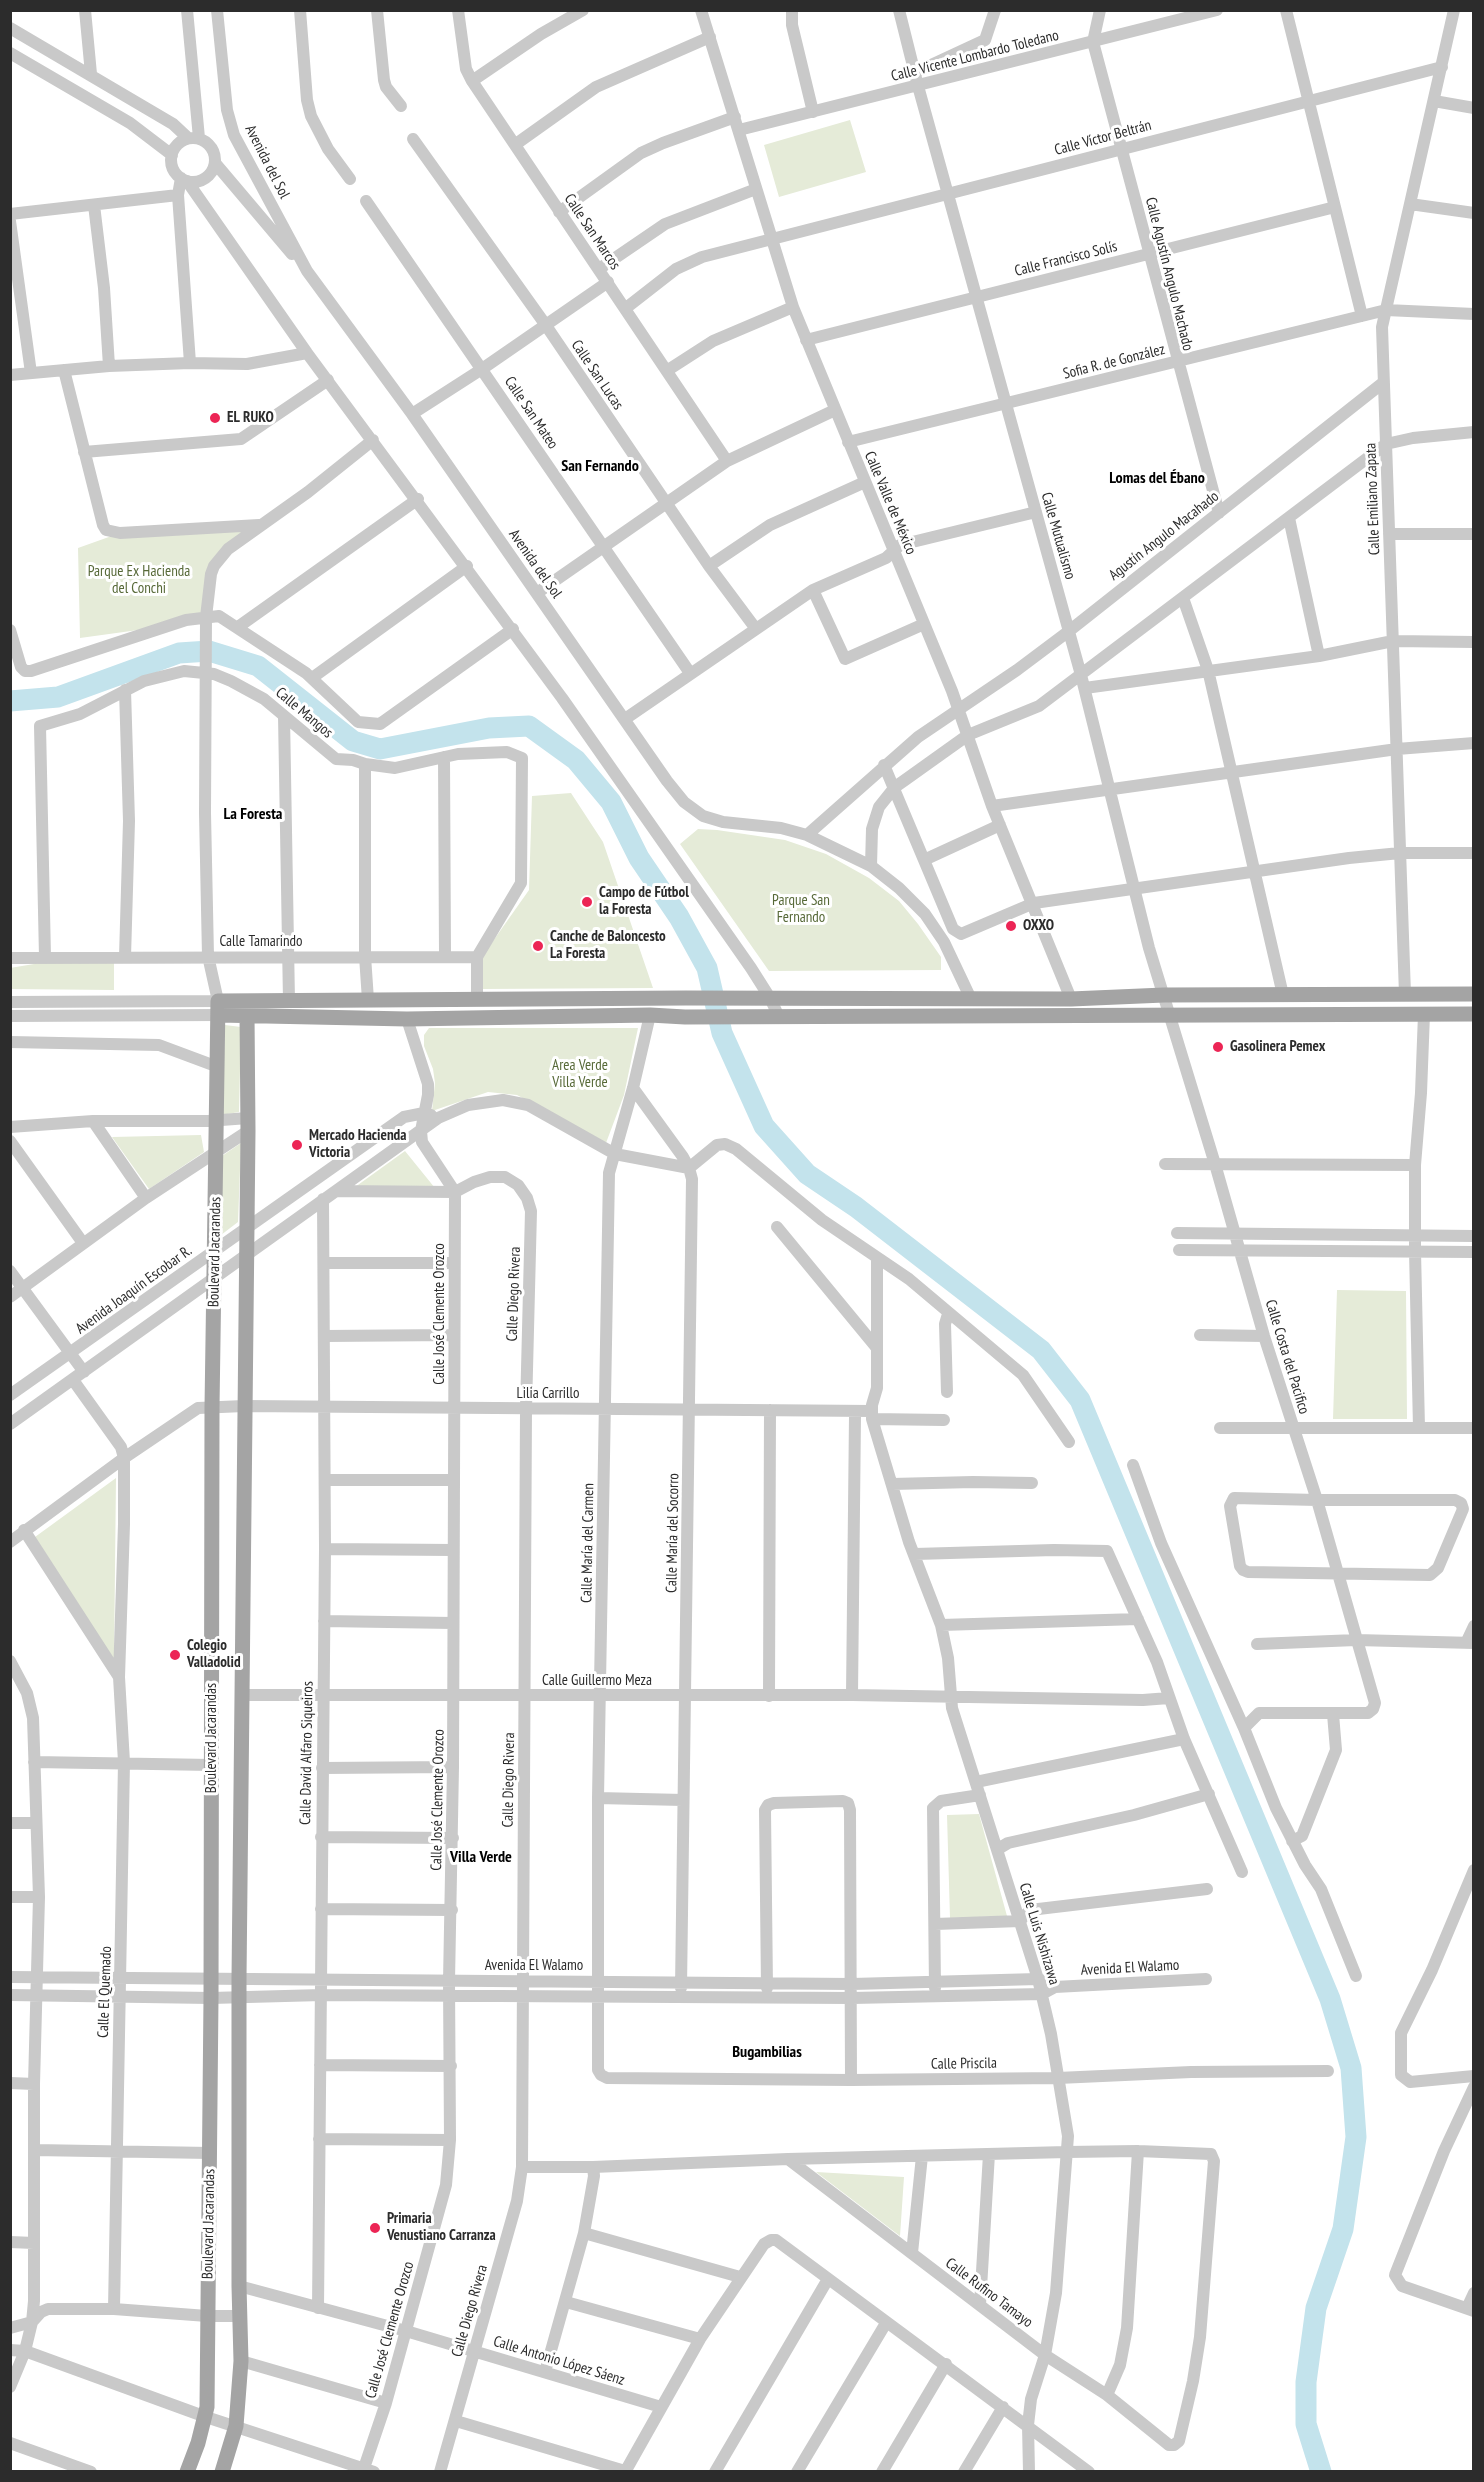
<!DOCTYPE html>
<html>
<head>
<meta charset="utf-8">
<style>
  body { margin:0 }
  #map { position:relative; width:1484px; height:2482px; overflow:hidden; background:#fff; font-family:"PT Sans Narrow",sans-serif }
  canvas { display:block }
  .frame { position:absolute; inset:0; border:12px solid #2c2c2c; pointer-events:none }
</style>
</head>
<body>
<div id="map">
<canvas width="1484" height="2482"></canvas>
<div class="frame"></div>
</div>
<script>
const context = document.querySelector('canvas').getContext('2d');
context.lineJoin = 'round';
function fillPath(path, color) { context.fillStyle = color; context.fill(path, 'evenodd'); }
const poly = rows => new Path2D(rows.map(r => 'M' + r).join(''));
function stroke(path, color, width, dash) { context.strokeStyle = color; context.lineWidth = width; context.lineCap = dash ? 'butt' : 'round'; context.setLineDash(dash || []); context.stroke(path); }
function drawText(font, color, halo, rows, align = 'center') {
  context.font = font + ' "PT Sans Narrow",sans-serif'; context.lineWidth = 6; context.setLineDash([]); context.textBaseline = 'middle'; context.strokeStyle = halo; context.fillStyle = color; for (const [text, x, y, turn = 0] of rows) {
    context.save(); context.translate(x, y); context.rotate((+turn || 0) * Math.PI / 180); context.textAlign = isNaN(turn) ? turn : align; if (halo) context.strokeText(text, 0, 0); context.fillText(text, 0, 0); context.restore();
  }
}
const green = poly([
  [850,120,866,172,779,197,764,145],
  [260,525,219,558,202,618,160,627,80,638,78,548,120,533],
  [571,793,603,842,653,988,483,989,481,958,529,890,532,796],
  [698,829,717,830,785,840,826,854,869,878,899,901,918,924,941,957,941,970,769,971,680,844],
  [40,963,114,963,114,990,11,989,10,968],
  [225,1025,241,1027,239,1112,222,1115],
  [429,1028,638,1028,624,1095,606,1143,517,1095,488,1092,432,1111,435,1083,433,1069,424,1046,424,1035],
  [201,1135,204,1152,149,1189,112,1137],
  [241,1143,238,1222,221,1235,222,1156],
  [405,1151,439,1193,344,1195],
  [1337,1290,1406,1291,1407,1419,1333,1419],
  [116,1478,114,1660,35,1537],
  [979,1814,1007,1916,950,1918,947,1815],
  [816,2172,904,2177,900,2236]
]);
const river = poly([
  [10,701,58,697,179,653,209,651,258,666,353,741,380,749,489,728,529,726,576,760,611,802,639,858,679,917,707,968,722,1033,764,1126,807,1174,856,1207,1041,1350,1080,1400,1330,1999,1351,2068,1356,2137,1343,2229,1316,2308,1306,2382,1306,2424,1321,2472]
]);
const minor = poly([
  [85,10,91,74],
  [187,10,199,138],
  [217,10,227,110,234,135,307,271,412,414,667,781,684,802,703,816,723,822,781,828,807,835,871,866,899,888,925,914,944,942,971,999],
  [300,10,307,100,311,116,328,149,350,179],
  [377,10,384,80,386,87,401,106],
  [458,10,466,69,472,81,727,461],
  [701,10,793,307,952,691,992,806,1071,999],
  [792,10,792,25,813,112],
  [899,10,918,86,1081,675,1149,948,1215,1164,1264,1336,1317,1500,1375,1703,1373,1709,1368,1713,1259,1713,1244,1728],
  [1100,10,1093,42,1219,513],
  [1286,10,1362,316],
  [10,28,173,124,188,138],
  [10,53,130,123,172,155],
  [914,73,985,40,995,10],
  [472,81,541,34,583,10],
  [1434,101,1474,108],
  [739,130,1217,10],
  '171 160a22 22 0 1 1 44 0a22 22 0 1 1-44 0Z',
  [413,139,545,324,709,566,756,629],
  [516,144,596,87,710,37],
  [215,163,292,254],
  [187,181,307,353,562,698,751,968,770,998,779,1017],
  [178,195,190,363],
  [366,201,690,673],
  [1410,204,1474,213],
  [94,205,104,288,109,366],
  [559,212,641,153,663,143,735,117],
  [10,214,178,195,181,178],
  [10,221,31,373],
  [599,269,665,224,756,189],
  [626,308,676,269,702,257,1442,67],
  [806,340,1335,207],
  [64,370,103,525,106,530,120,533,259,525],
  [668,370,713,341,793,307],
  [10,375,109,366,190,363,247,364,307,353],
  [412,414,482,369,608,282],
  [848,442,1386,310,1474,314],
  [84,452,241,439,328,380],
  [1289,518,1319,656],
  [1389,534,1474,534],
  [709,566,770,525,865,482],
  [813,590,845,659,924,624],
  [537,593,727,461,835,410],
  [1183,598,1208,670,1283,995],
  [238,627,418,499],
  [10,630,21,667,25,671,31,671,186,620,219,616,306,673,358,722,380,724,513,629],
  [312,678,467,566],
  [1085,688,1319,656,1393,641,1474,642],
  [125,690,129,821,125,957],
  [284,716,289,1001],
  [625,719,813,590,886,558,900,545,1036,512],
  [444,757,445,955],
  [365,764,365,956,368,1000],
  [884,765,953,929,961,934,1034,903,1349,858,1400,853,1474,853],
  [992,806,1397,749,1474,743],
  [807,835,918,737,1017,670,1069,631,1384,382],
  [924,860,1000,825],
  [871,866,872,829,879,807,895,787,905,780,968,735,1039,706,1386,444,1413,438,1474,432],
  [45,957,40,726,80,714,144,681,184,671,214,674,231,681,264,699,336,759,353,760,365,764,395,768,458,754,507,752,522,758,521,883,477,957],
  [10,958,477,957],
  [1405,994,1382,327,1454,10],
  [477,1000,477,957],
  [10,1002,218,1001,208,956,205,813,206,617,211,574,214,566,228,549,308,492,373,440],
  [650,1015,633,1088,609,1173,598,1798,598,2070,601,2075,607,2078,851,2080,1058,2078,1191,2072,1328,2071],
  [10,1016,219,1015],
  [10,1042,159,1045,218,1067],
  [633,1088,683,1157,689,1168,692,1179,681,1988],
  [93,1121,146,1198],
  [10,1127,93,1121,208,1121,248,1118],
  [10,1141,83,1243],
  [1165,1164,1415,1165],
  [336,1191,455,1192,474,1182,490,1177,505,1177,518,1185,527,1198,531,1211,526,1409,522,2167,517,2201,440,2472],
  [777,1227,876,1347],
  [1177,1233,1474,1236],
  [1179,1250,1474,1252],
  [877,1260,877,1388,872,1405,872,1419,909,1542,941,1625,948,1658,952,1708,1038,1979,1051,2034,1068,2136,1056,2293,1045,2355,1031,2399,1028,2425,1029,2472],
  [324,1263,454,1263],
  [10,1271,84,1372],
  [10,1297,146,1198,248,1131],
  [1200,1335,1264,1336],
  [325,1336,454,1335],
  [73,1380,121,1447,124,1458,124,1524,119,1677,124,1762,114,2309],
  [947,1392,945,1324,948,1314],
  [10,1395,404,1117,424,1113,431,1115],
  [872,1419,944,1420],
  [10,1424,438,1118,468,1105,503,1100,528,1105,615,1154,689,1168,717,1145,725,1144,736,1149,822,1220,909,1279,1023,1375,1069,1442],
  [1220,1428,1474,1428],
  [1419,1428,1415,1251,1415,1165,1421,1093,1424,1014],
  [1133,1465,1161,1543,1244,1728,1276,1808,1305,1865,1321,1889,1356,1976],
  [325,1480,453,1480],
  [892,1484,973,1482,1032,1483],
  [1234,1498,1317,1500,1455,1500,1461,1503,1463,1509,1438,1568,1430,1575,1248,1572,1243,1570,1240,1566,1230,1506,1234,1498],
  [24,1530,119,1677],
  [10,1542,124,1458,198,1408,244,1406,872,1411],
  [325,1549,453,1550],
  [915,1554,1054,1550,1107,1551,1157,1662,1184,1739,1242,1872],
  [324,1621,453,1623],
  [941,1625,1138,1619],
  [1466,1643,1474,1626],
  [1257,1644,1356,1640,1474,1643],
  [10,1661,27,1693,33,1718,39,1897,34,2084,34,2301,32,2322,25,2351,10,2387],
  [242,1695,852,1695,1143,1700,1169,1698],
  [852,1695,855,1415,853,1411],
  [769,1696,770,1410],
  [34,1762,212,1765],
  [322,1768,453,1767],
  [976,1782,1184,1739],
  [598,1798,683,1800],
  [10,1823,35,1823],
  [321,1837,453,1838],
  [1292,1841,1302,1836,1336,1750,1333,1714],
  [998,1849,1008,1843,1134,1815,1209,1794],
  [1474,1870,1432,1970,1401,2033,1401,2075,1410,2082,1474,2076],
  [10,1897,39,1897],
  [321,1909,452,1910],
  [935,1924,1020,1921,1030,1910,1207,1889],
  [10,1977,852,1984,1038,1979,1044,1981],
  [767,1988,765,1810,768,1805,774,1803,843,1801,848,1803,850,1810,851,2080],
  [935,1988,933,1808,941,1801,980,1795],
  [10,1995,211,1998,322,1995,852,1998,1042,1994,1055,1987,1206,1979],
  [320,2065,451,2066],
  [10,2083,34,2084],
  [1474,2087,1444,2151,1395,2275,1402,2286,1474,2311],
  [319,2139,450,2140],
  [34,2150,210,2153],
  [522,2167,593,2167,788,2159,1045,2355,1107,2395,1169,2445,1174,2445,1179,2441,1193,2381,1200,2337,1214,2161,1211,2154,1138,2151,1067,2152,788,2159],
  [584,2233,740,2277],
  [10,2242,34,2243],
  [912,2253,922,2156],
  [239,2286,406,2331,661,2407],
  [566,2302,700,2339],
  [980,2305,989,2154],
  [318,2308,325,1549,323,1199],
  [1467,2308,1474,2293],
  [10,2328,32,2322,41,2312,48,2309,114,2309,207,2316,240,2316],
  [10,2350,25,2351,206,2417,374,2472],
  [241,2361,386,2403],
  [545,2372,584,2233,594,2176,593,2167],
  [1107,2395,1120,2365,1127,2328,1138,2151],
  [456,2421,625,2471],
  [10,2443,91,2472],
  [364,2468,386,2403,446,2185,450,2140,449,1981,453,1767,455,1192,422,1142,421,1131,428,1095,428,1084,407,1019],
  [625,2472,700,2339,764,2244,771,2240,776,2240,1089,2472],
  [715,2472,828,2279],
  [797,2472,886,2323],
  [882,2472,946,2364],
  [964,2472,1003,2407]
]);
const major = poly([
  [219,1015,407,1019,650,1015,685,1017,1474,1014],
  [187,2472,198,2443,207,2407,211,1998,212,1407,218,1001,686,998,1071,999,1164,995,1474,994],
  [222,2472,236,2426,241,2361,239,2286,239,1978,248,1131,247,1014,243,1001]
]);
const markers = [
  [215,418,6,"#ec2555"],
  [587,902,6,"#ec2555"],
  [1011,926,6,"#ec2555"],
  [538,946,6,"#ec2555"],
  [1218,1047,6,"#ec2555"],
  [297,1145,6,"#ec2555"],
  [175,1655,6,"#ec2555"],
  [375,2228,6,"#ec2555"]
];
const streetNames = [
  ["Calle Vicente Lombardo Toledano",975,56,-14],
  ["Calle Víctor Beltrán",1103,138,-15],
  ["Avenida del Sol",267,162,63],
  ["Calle San Marcos",592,232,56],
  ["Calle Francisco Solís",1066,259,-14],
  ["Calle Agustín Angulo Machado",1169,274,76],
  ["Sofia R. de González",1114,362,-14],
  ["Calle San Lucas",597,375,56],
  ["Calle San Mateo",531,413,56],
  ["Calle Emiliano Zapata",1373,499,-92],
  ["Calle Valle de México",890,503,67],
  ["Calle Mutualismo",1058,536,74],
  ["Agustín Angulo Macahado",1164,536,-38],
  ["Avenida del Sol",535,564,55],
  ["Calle Mangos",304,713,40],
  ["Calle Tamarindo",261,942],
  ["Boulevard Jacarandas",215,1252,-89],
  ["Avenida Joaquín Escobar R.",134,1290,-36],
  ["Calle Diego Rivera",514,1294,-88],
  ["Calle José Clemente Orozco",440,1314,-90],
  ["Calle Costa del Pacifico",1287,1357,73],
  ["Lilia Carrillo",548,1394],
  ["Calle María del Socorro",673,1533,-89],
  ["Calle María del Carmen",588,1543,-89],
  ["Calle Guillermo Meza",597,1681],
  ["Boulevard Jacarandas",212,1738,-90],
  ["Calle David Alfaro Siqueiros",307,1753,-89],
  ["Calle Diego Rivera",509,1780,-89],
  ["Calle José Clemente Orozco",438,1800,-89],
  ["Calle Luis Nishizawa",1039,1934,73],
  ["Avenida El Walamo",534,1966],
  ["Avenida El Walamo",1130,1968,-3],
  ["Calle El Quemado",105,1992,-88],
  ["Calle Priscila",964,2064,-1],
  ["Boulevard Jacarandas",209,2224,-89],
  ["Calle Rufino Tamayo",989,2293,37],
  ["Calle Diego Rivera",470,2311,-74],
  ["Calle José Clemente Orozco",390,2330,-74],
  ["Calle Antonio López Sáenz",559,2361,17]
];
const poiNames = [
  ["EL RUKO",227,418],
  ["Campo de Fútbol",599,893],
  ["la Foresta",599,910],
  ["OXXO",1023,926],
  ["Canche de Baloncesto",550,937],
  ["La Foresta",550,954],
  ["Gasolinera Pemex",1230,1047],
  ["Mercado Hacienda",309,1136],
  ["Victoria",309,1153],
  ["Colegio",187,1646],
  ["Valladolid",187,1663],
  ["Primaria",387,2219],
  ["Venustiano Carranza",387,2236]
];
const parkNames = [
  ["Parque Ex Hacienda",139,572],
  ["del Conchi",139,589],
  ["Parque San",801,901],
  ["Fernando",801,918],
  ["Area Verde",580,1066],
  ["Villa Verde",580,1083]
];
const neighbourhoodNames = [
  ["San Fernando",600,466],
  ["Lomas del Ébano",1157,478],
  ["La Foresta",253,814],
  ["Villa Verde",481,1857],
  ["Bugambilias",767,2052]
];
fillPath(green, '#e5ebd8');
stroke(river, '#c3e3ec', 21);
stroke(minor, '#c9c9c9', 12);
stroke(major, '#a4a4a4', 15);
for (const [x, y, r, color] of markers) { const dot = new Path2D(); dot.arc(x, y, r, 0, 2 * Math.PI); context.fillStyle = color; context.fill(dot); stroke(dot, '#fff', 2); }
drawText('15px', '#2c2c2c', '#fff', streetNames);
drawText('bold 15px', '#2c2c2c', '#fff', poiNames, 'left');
drawText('15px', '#576938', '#fff', parkNames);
drawText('bold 16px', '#000', '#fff', neighbourhoodNames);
</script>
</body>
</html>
